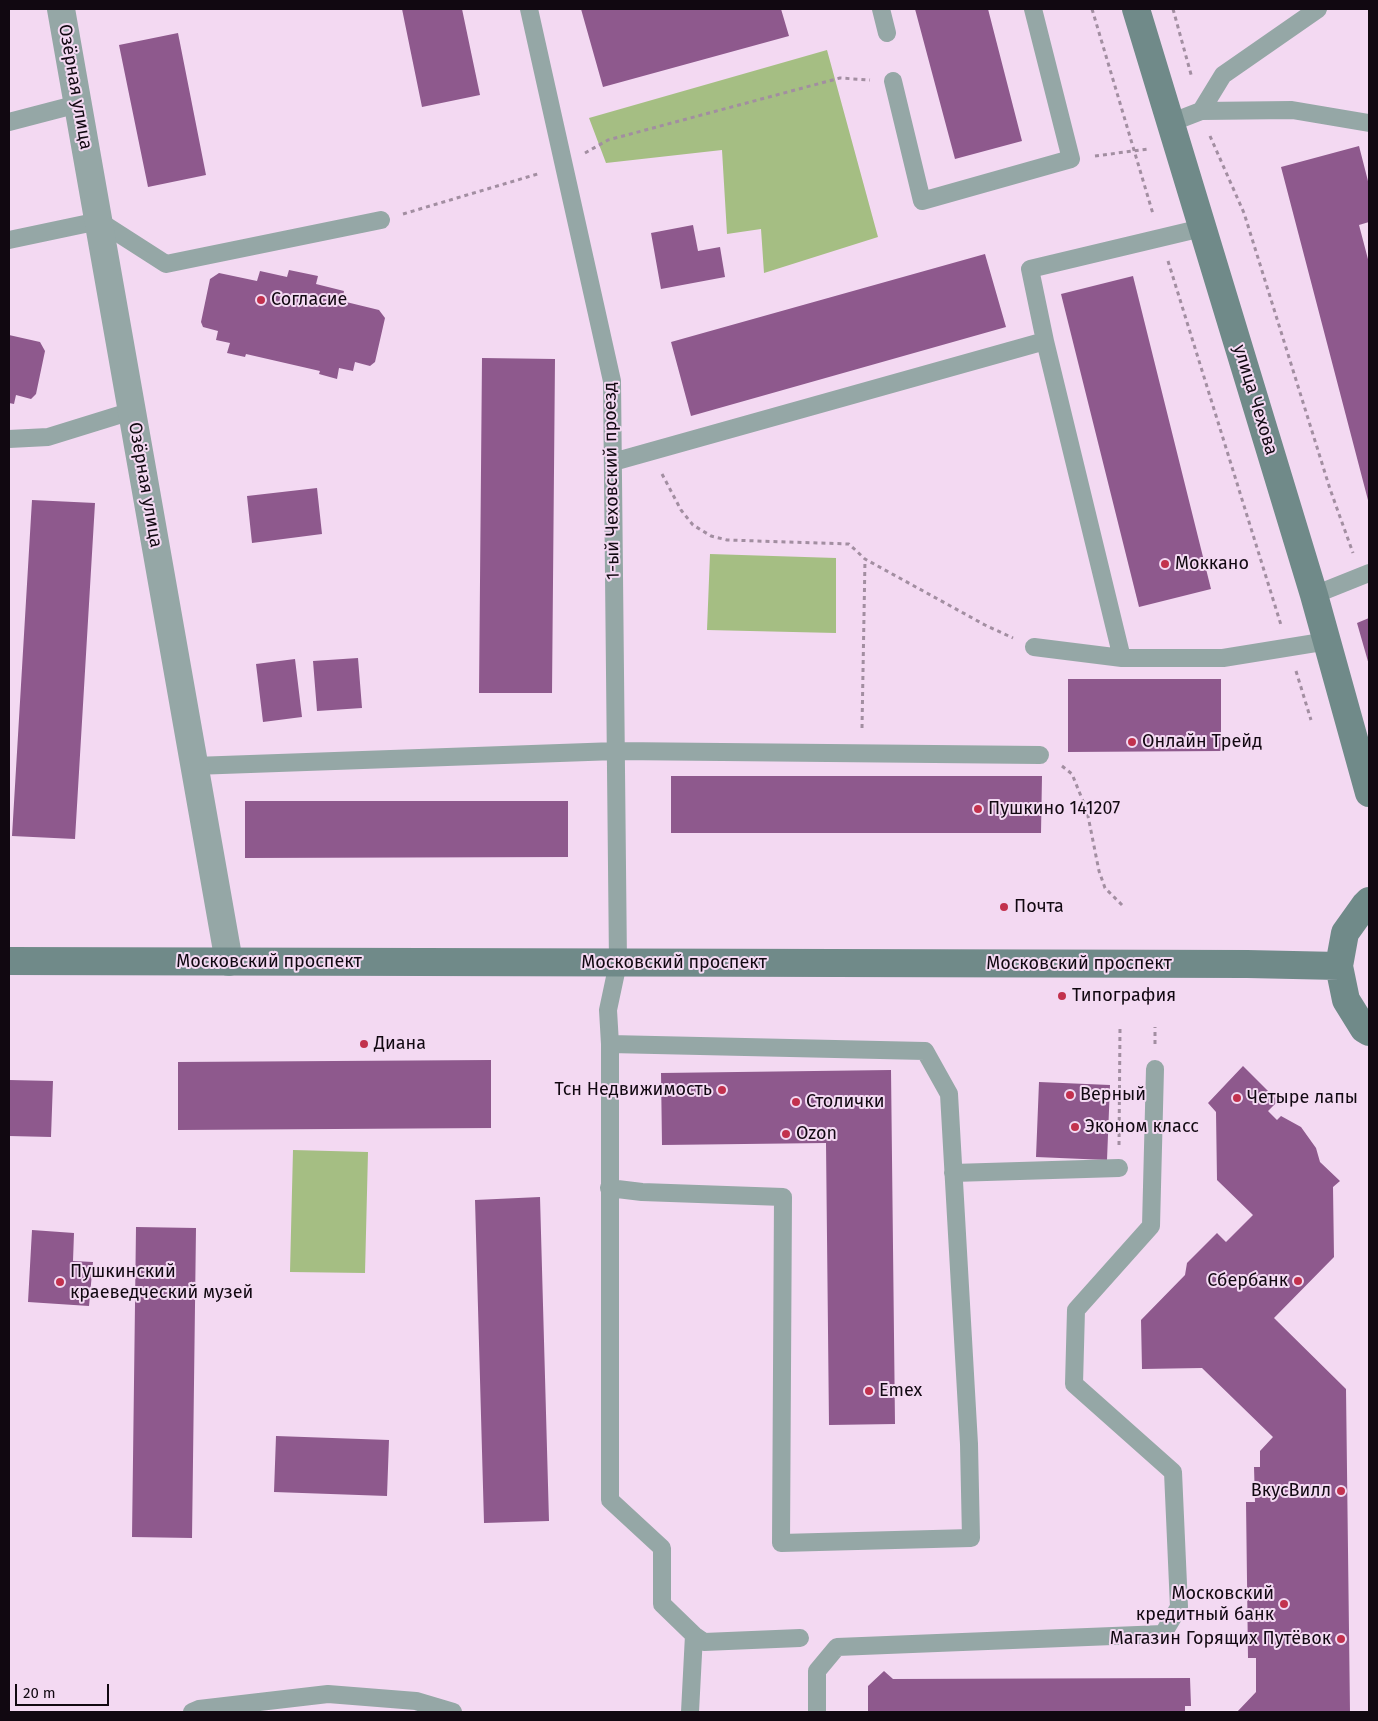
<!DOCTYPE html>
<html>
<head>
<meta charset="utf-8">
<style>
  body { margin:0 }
  #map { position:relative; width:1378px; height:1721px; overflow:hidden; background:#f3d9f2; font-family:"Fira Sans",sans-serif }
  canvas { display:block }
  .frame { position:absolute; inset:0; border:10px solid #110811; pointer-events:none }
  .scale { position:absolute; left:15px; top:1684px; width:94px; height:22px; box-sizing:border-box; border:2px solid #110811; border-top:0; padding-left:6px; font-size:15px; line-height:18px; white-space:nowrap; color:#110811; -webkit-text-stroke:4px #f3d9f2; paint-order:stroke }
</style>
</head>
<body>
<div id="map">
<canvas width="1378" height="1721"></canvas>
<div class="frame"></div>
<div class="scale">20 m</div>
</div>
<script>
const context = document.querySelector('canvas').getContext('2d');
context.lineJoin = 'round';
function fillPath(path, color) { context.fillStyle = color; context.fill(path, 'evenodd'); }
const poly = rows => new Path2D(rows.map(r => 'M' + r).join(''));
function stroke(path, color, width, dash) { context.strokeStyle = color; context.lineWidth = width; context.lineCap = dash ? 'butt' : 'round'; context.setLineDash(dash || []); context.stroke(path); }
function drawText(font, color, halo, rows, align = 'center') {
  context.font = font + ' "Fira Sans",sans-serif'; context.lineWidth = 4; context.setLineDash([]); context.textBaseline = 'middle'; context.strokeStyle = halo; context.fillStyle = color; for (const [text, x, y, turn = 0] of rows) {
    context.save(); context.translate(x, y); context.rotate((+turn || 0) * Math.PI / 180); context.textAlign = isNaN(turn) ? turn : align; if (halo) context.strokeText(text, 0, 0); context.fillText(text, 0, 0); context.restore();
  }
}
const green = poly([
  [827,50,878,237,764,273,761,229,727,234,722,150,606,163,589,118],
  [710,554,836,558,836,633,707,630],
  [293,1150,368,1152,365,1273,290,1272]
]);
const building = poly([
  [402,9,462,9,480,95,422,107],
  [581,9,781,9,789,36,603,87],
  [915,9,988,9,1022,141,955,159],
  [178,33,206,175,148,187,119,45],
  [1359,146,1369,185,1369,222,1359,225,1369,263,1369,504,1281,167],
  [693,225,698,251,720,247,725,277,661,289,651,233],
  [985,254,1006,327,691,416,671,342],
  [289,270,318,276,316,284,344,291,342,301,379,310,385,318,375,362,370,366,355,362,353,371,339,368,337,379,319,374,320,371,246,354,245,357,227,353,230,343,216,340,218,331,203,327,201,322,210,279,219,273,257,281,260,271,287,277],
  [1133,276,1211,589,1139,607,1061,294],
  [9,335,40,342,45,351,36,394,31,399,16,395,14,404,9,403],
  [482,358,555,359,552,693,479,693],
  [317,488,322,534,252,543,247,496],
  [32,500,95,503,75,839,12,836],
  [1369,618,1369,665,1357,623],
  [358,658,362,708,317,711,313,661],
  [295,659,302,717,263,722,256,664],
  [1068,679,1221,679,1221,751,1068,752],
  [671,776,1042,776,1041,833,671,833],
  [245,801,568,801,568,857,245,858],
  [491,1060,491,1128,178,1130,178,1062],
  [1243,1066,1278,1101,1268,1111,1277,1120,1281,1116,1301,1127,1316,1148,1320,1162,1340,1181,1333,1187,1334,1257,1274,1318,1346,1389,1350,1712,1237,1712,1256,1692,1256,1658,1248,1658,1246,1502,1255,1502,1254,1467,1260,1467,1260,1451,1273,1437,1202,1368,1142,1369,1141,1320,1185,1275,1187,1263,1217,1233,1226,1242,1253,1215,1217,1180,1216,1112,1208,1103],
  [891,1070,895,1424,829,1425,826,1143,662,1145,661,1073],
  [9,1080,53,1081,51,1137,9,1136],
  [1039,1082,1110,1085,1107,1160,1036,1157],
  [540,1197,549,1521,484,1523,475,1200],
  [136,1227,196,1228,192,1538,132,1537],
  [32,1230,74,1233,73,1261,93,1262,89,1306,28,1302],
  [276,1436,389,1440,387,1496,274,1492],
  [884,1671,893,1679,1190,1678,1191,1706,1185,1706,1185,1712,868,1712,868,1686]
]);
const path = poly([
  [1092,9,1153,214],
  [1173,9,1192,78],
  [1210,136,1244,213,1330,489,1353,553],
  [585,153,608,140,840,78,870,80],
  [1095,156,1148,149],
  [403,214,541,173],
  [1168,261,1281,625],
  [662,474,681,510,693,525,711,536,727,540,849,544,865,559,985,625,1013,638],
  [1296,671,1311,720],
  [862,728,865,559],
  [1062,766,1072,774,1087,811,1099,871,1105,888,1123,906],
  [1155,1044,1155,1027],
  [1119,1145,1120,1028]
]);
const lane = poly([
  [529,9,612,381,618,963,608,1010,610,1044,610,1500,662,1548,662,1604,694,1635,704,1642,800,1638],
  [881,9,887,33],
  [893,81,922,201,1071,159,1033,9],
  [1201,111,1223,75,1318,9],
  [9,122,78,104],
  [1170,123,1201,111,1292,110,1369,123],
  [9,240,99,221,166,264,381,220],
  [1045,341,1030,269,1202,228],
  [9,439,48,437,132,411],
  [613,462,1045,341,1122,658,1223,658,1328,641],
  [1314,595,1369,573],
  [1034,647,1122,658],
  [194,766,616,751,1040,755],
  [953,1173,1119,1168],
  [609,1188,642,1192,783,1197,781,1543,971,1538,969,1444,949,1094,925,1051,610,1044],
  [192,1712,199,1709,328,1694,416,1701,453,1712],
  [690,1712,694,1635],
  [817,1712,817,1671,837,1647,1163,1634,1179,1607,1173,1472,1074,1384,1076,1310,1151,1226,1155,1069]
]);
const street = poly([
  [61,9,229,962]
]);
const secondary = poly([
  [1136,9,1314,595,1369,793],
  [1369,901,1365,905,1345,933,1339,966,1346,1000,1364,1029,1369,1032],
  [9,961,1247,964,1339,966]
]);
const markers = [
  [261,300,5,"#c2314d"],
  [1165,564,5,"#c2314d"],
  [1132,742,5,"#c2314d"],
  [978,809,5,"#c2314d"],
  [1004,907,5,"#c2314d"],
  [1062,996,5,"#c2314d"],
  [364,1044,5,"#c2314d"],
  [722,1090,5,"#c2314d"],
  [1070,1095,5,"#c2314d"],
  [1237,1098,5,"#c2314d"],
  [796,1102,5,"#c2314d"],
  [1075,1127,5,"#c2314d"],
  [786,1134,5,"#c2314d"],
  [1298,1281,5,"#c2314d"],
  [60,1282,5,"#c2314d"],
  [869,1391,5,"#c2314d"],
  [1341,1491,5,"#c2314d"],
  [1284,1604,5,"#c2314d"],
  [1341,1639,5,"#c2314d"]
];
const streetNames = [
  ["Озёрная улица",75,87,80],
  ["улица Чехова",1255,400,73],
  ["1-ый Чеховский проезд",612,481,-91],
  ["Озёрная улица",145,485,80],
  ["Московский проспект",269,962],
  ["Московский проспект",674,963],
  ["Московский проспект",1079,964]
];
const poiNames = [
  ["Согласие",271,300],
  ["Моккано",1175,564],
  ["Онлайн Трейд",1142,742],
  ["Пушкино 141207",988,809],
  ["Почта",1014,907],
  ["Типография",1072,996],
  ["Диана",374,1044],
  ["Тсн Недвижимость",712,1090,"right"],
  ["Верный",1080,1095],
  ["Четыре лапы",1247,1098],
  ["Столички",806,1102],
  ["Эконом класс",1085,1127],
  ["Ozon",796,1134],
  ["Пушкинский",70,1272],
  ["краеведческий музей",70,1293],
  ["Сбербанк",1288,1281,"right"],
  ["Emex",879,1391],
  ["ВкусВилл",1331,1491,"right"],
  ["Московский",1274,1594,"right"],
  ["кредитный банк",1274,1615,"right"],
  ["Магазин Горящих Путёвок",1331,1639,"right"]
];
fillPath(green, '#a5be83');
fillPath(building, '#8e598d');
stroke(path, '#a28ea1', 3, [4, 4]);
stroke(lane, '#95a7a6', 18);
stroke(street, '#95a7a6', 28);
stroke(secondary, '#708a89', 28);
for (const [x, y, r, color] of markers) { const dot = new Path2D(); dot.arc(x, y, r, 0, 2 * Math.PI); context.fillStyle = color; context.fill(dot); stroke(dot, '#f3d9f2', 2); }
drawText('18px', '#110811', '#f3d9f2', streetNames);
drawText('18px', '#110811', '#f3d9f2', poiNames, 'left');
</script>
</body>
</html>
